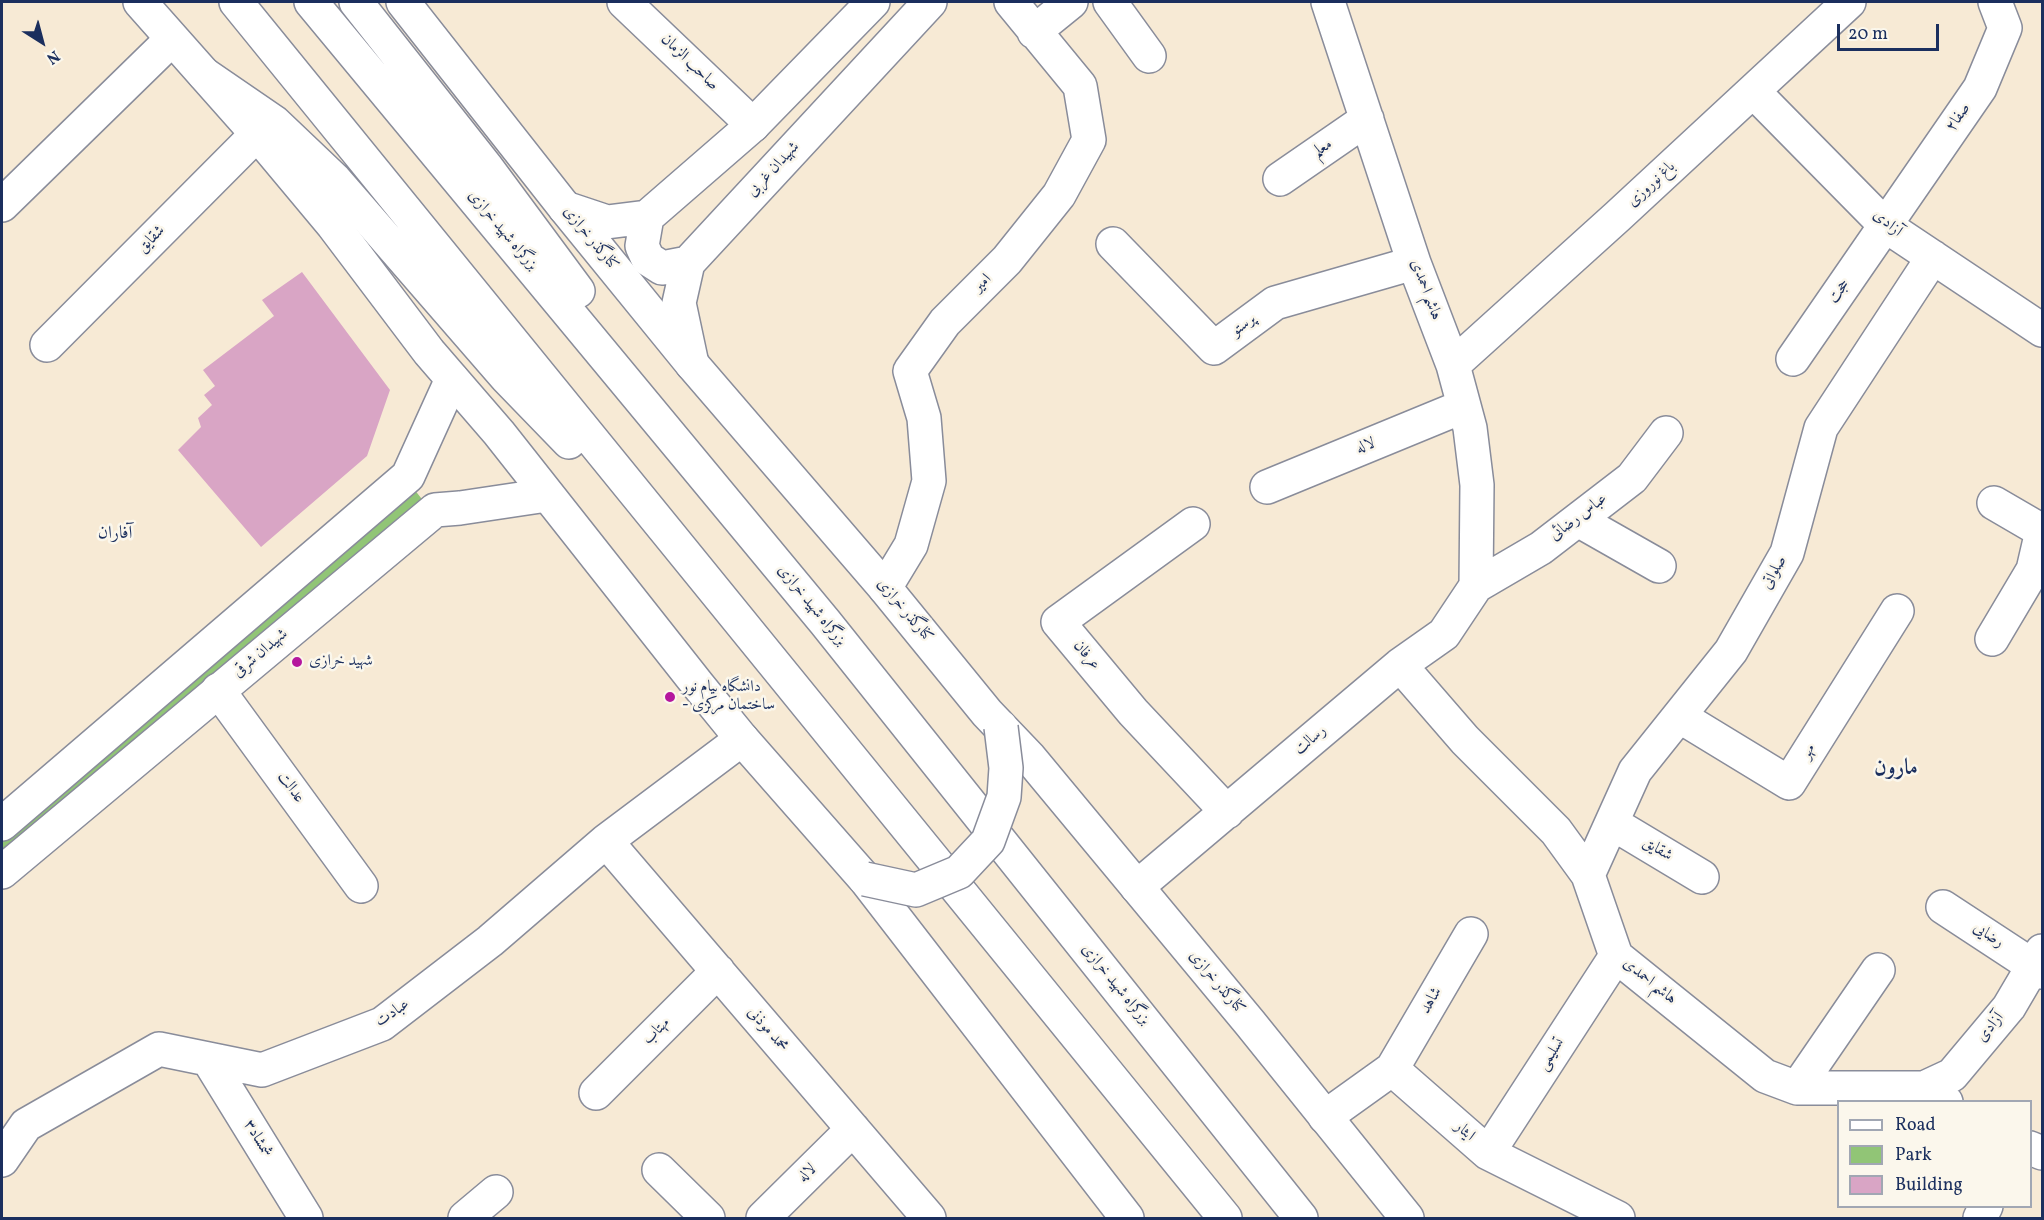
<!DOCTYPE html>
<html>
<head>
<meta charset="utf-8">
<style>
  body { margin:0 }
  #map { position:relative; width:2044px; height:1220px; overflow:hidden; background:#f7ead5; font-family:Vollkorn,serif }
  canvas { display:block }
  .frame { position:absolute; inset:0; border:3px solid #1b2f5e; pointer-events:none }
  .legend { position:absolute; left:1837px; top:1100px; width:195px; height:108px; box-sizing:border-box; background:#fbf7ec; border:2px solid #a1a7b3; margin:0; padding:8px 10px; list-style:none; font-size:18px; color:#1b2f5e }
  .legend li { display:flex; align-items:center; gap:12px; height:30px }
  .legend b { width:30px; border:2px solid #a1a7b3 }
  .north { position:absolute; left:12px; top:12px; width:60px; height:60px; -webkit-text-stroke:4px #fbf7ec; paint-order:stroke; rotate:144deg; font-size:16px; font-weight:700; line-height:24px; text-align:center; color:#1b2f5e }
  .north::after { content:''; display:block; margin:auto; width:21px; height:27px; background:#1b2f5e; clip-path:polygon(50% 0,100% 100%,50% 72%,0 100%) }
  .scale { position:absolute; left:1837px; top:24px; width:102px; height:27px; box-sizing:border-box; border:3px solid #1b2f5e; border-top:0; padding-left:8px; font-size:18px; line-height:21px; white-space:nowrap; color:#1b2f5e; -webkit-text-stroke:4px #fbf7ec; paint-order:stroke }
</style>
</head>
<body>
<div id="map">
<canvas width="2044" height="1220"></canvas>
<div class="frame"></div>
<ul class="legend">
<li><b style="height:8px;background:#fff"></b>Road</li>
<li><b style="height:16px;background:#91c576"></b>Park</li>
<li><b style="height:16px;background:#d9a5c5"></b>Building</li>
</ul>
<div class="north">N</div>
<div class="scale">20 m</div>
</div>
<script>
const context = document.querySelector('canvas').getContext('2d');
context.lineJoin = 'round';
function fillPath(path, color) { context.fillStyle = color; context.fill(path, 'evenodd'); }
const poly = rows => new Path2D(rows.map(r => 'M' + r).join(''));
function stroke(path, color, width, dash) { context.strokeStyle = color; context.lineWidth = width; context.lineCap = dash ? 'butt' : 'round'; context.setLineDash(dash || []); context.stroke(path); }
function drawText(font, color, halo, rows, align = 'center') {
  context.font = font + ' Vollkorn,Amiri,serif'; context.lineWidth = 5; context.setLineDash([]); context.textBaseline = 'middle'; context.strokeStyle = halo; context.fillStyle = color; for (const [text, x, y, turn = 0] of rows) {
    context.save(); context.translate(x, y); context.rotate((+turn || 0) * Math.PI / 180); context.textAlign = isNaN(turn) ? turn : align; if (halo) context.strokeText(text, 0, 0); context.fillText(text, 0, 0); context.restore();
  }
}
const green = poly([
  [410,484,425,503,2,861,2,834]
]);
const building = poly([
  [302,272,390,390,367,456,261,547,178,450,201,427,198,418,212,405,204,395,215,386,203,370,274,316,262,300]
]);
const street = poly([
  [624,2,753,125],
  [1110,2,1149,56],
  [1328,2,1414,263,1453,365,1470,428,1477,485,1476,586],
  [1034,32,1071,2],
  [1753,91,1886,226,2042,330],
  [1280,179,1367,119],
  [2,205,172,39],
  [1113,244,1214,348,1275,303,1414,263],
  [47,345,257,134],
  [1793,359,1980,88,2005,28,1995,2],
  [1453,365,1618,216,1849,2],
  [1267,487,1464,406],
  [1994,503,2042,531],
  [1578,520,1659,566],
  [1193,524,1058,622,1133,712,1227,812],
  [885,588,911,545,929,481,924,418,910,371,945,322,1007,260,1059,195,1089,140,1080,86,1011,2],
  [1992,639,2033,570,2042,531],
  [1400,665,1465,740,1556,831,1588,875,1616,956,1765,1076,1797,1088,1924,1088,1946,1102],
  [218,690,361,886],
  [1679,716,1789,783,1897,611],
  [1612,823,1702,877],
  [606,841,929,1218],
  [1588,875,1635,771,1731,651,1787,553,1821,428,1933,257],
  [1137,887,1400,665,1444,634,1476,586,1541,548,1632,478,1666,433],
  [1943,907,2042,972],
  [208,1059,306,1218],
  [1392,1069,1471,934],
  [1797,1088,1878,970],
  [1924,1088,1952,1075,2009,1007,2042,951],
  [596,1093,718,971],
  [1325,1117,1392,1069,1488,1153,1618,1218],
  [2030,1148,2042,1153],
  [1488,1153,1616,956],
  [2,1160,26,1125,159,1049,262,1070,382,1024,490,941,606,841,742,739],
  [659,1170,708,1218],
  [465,1218,496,1192],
  [763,1218,853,1129],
  [1980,1218,1986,1206]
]);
const secondary = poly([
  [565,208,607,222,647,217,753,125,873,2],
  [647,217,642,246,648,259,662,268,688,263],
  [692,364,679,303,688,263,930,2],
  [2,824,408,476,452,379],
  [2,872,435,510,460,508,547,495]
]);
const primary = poly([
  [140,2,257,134,333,225,429,352,499,433,698,685,742,739,865,879,1127,1218],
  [403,2,565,208,692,364,885,588,987,713,1030,758,1250,1023,1407,1218]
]);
const highway = poly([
  [236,2,1225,1218],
  [311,2,825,622,1301,1218],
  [356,2,487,168,578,291],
  [204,74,274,122,335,180,506,377,569,442]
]);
const primaryBridge = poly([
  [865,879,916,890,959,872,988,841,1004,797,1006,768,1001,727]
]);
const markers = [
  [297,662,6,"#b5179e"],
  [670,697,6,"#b5179e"]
];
const streetNames = [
  ["صاحب الزمان",689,63,44],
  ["صفا۲",1959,118,-56],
  ["معلم",1323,149,-34],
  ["شهیدان غربی",774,170,-47],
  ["باغ نوروزی",1652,185,-43],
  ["آزادی",1887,224,40],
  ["بزرگراه شهید خرازی",502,231,50],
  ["کنارگذر خرازی",590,239,51],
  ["شقایق",152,240,-45],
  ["امیر",983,284,-45],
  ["هاشم احمدی",1425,290,70],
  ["حجت",1840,292,-55],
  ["پرستو",1244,326,-36],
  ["لاله",1366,447,-22],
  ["عباس رضائی",1579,518,-37],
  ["صلواتی",1775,573,-61],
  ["بزرگراه شهید خرازی",811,606,51],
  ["کنارگذر خرازی",904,611,50],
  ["شهیدان شرقی",261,654,-40],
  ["عرفان",1086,656,50],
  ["رسالت",1311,741,-40],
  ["مهر",1809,752,-58],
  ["عدالت",290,788,54],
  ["شقایق",1657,850,31],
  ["رضایی",1988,936,33],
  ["هاشم احمدی",1649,982,39],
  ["کنارگذر خرازی",1216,983,50],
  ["بزرگراه شهید خرازی",1115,985,51],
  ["شاهد",1432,1001,-60],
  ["عبادت",393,1014,-34],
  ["آزادی",1991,1028,-51],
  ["محمد موذنی",767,1030,49],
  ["مهتاب",657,1032,-45],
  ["تسلیمی",1552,1055,-57],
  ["ایثار",1464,1132,42],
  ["شمشاد۳",257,1139,59],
  ["لاله",808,1174,-45]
];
const poiNames = [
  ["شهید خرازی",309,662],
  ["دانشگاه پیام نور",682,688],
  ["- ساختمان مرکزی",682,706]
];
const neighbourhoodNames = [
  ["آفاران",115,535]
];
const districtNames = [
  ["مارون",1896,770]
];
fillPath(green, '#91c576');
fillPath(building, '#d9a5c5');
stroke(street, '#898c9a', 36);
stroke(secondary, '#898c9a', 36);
stroke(primary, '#898c9a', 36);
stroke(highway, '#898c9a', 36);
stroke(street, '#fff', 33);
stroke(secondary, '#fff', 33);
stroke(primary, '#fff', 33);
stroke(highway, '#fff', 33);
stroke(primaryBridge, '#898c9a', 36, []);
stroke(primaryBridge, '#fff', 33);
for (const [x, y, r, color] of markers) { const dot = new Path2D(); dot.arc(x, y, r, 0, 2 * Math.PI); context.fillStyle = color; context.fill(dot); stroke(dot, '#fbf7ec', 2); }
drawText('16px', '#1b2f5e', '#fbf7ec', streetNames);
drawText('16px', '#1b2f5e', '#fbf7ec', poiNames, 'left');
drawText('18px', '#1b2f5e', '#fbf7ec', neighbourhoodNames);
drawText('bold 22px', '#1b2f5e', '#fbf7ec', districtNames);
</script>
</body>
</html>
